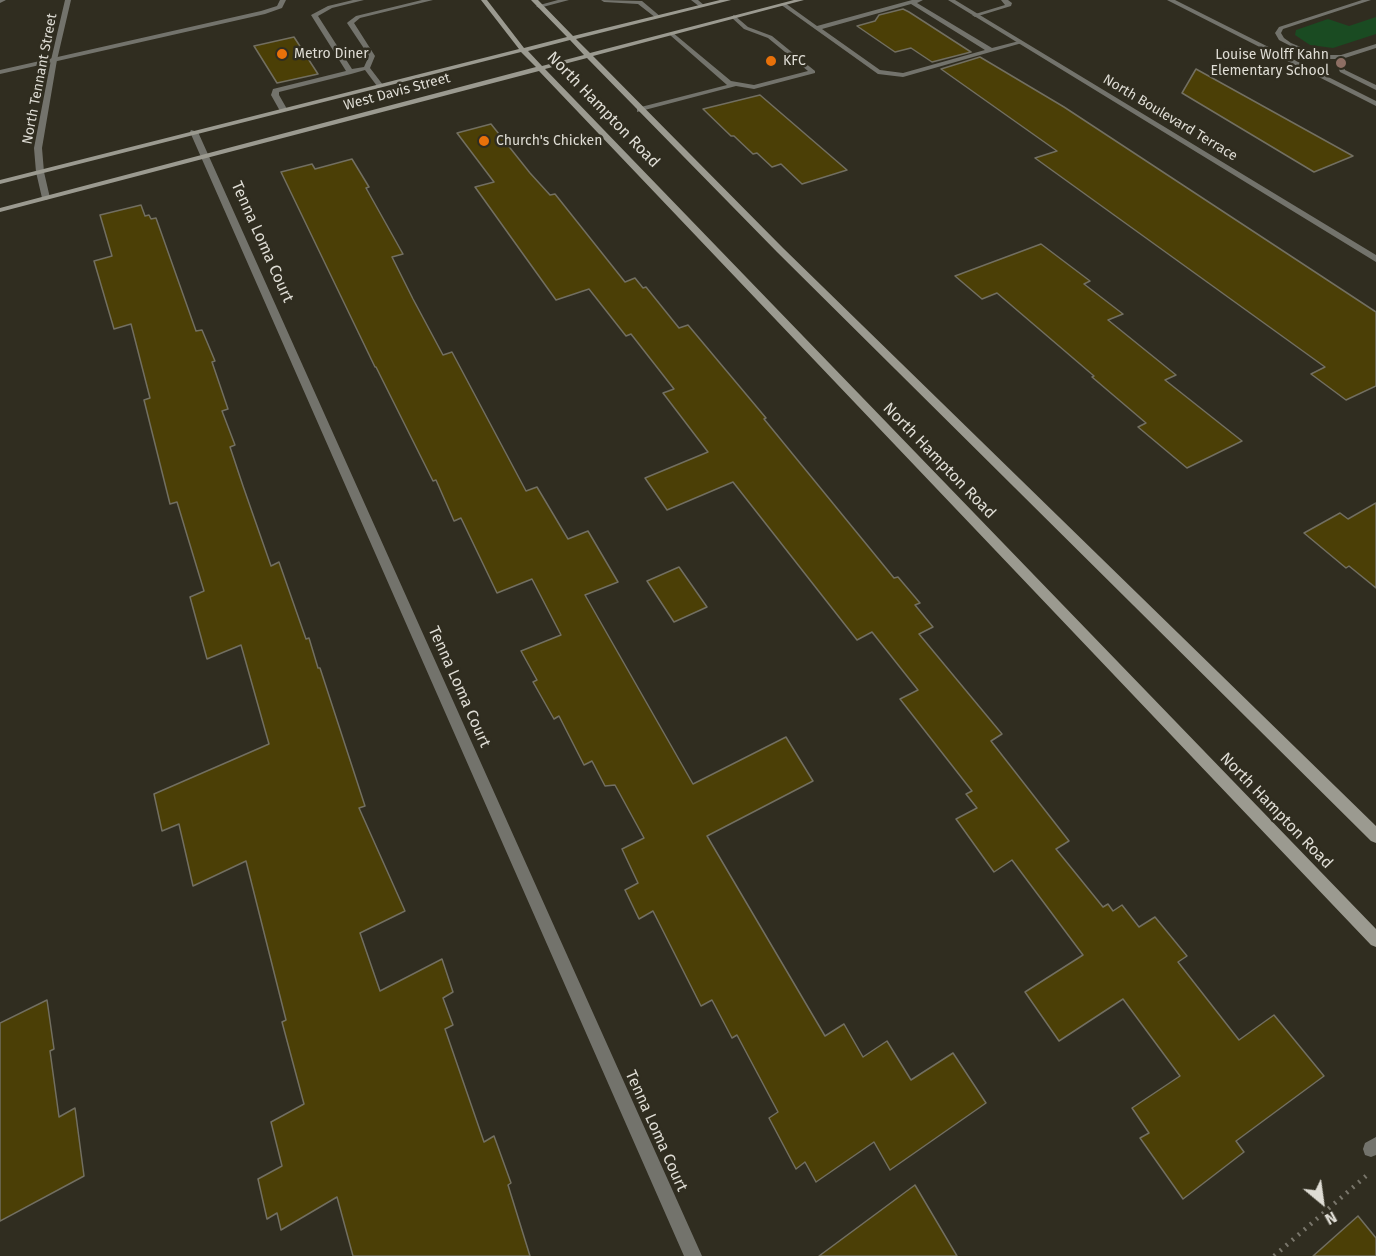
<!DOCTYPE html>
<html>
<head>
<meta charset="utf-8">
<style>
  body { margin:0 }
  #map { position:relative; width:1376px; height:1256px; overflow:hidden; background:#302d20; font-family:"Fira Sans",sans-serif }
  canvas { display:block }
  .north { position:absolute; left:1292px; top:1172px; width:60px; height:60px; -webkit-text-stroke:4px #302d20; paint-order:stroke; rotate:151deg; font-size:16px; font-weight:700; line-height:24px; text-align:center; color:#dfddd5 }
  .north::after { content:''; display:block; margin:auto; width:21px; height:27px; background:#dfddd5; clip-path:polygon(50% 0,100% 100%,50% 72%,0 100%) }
</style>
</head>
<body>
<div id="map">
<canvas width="1376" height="1256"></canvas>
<div class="north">N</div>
</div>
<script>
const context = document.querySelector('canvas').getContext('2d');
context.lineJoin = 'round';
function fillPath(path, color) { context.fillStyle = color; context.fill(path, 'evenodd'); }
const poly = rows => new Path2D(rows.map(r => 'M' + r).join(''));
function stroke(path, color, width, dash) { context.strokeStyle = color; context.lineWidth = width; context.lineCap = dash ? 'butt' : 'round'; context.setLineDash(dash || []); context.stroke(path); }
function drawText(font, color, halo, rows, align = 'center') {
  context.font = font + ' "Fira Sans",sans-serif'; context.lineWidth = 5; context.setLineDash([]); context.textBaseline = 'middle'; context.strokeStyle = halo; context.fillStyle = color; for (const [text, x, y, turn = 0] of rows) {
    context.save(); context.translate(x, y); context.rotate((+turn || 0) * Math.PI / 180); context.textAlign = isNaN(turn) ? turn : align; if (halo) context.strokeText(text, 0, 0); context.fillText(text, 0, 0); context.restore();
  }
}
const green = poly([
  [1376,17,1376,34,1333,48,1310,45,1295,35,1296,30,1328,19,1349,26]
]);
const building = poly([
  [903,9,909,12,971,52,932,62,911,48,895,52,857,26,875,21,879,15,903,9],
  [294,37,318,74,277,83,254,46,294,37],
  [980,57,1064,107,1376,312,1376,386,1346,400,1311,374,1325,367,1035,158,1057,151,941,69,980,57],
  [1196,69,1353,156,1314,172,1182,93,1196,69],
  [760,95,847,170,802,184,781,164,772,167,757,153,753,154,734,136,731,136,703,109,760,95],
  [491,124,530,173,550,195,555,194,625,282,635,278,643,288,646,287,679,328,688,325,766,418,764,419,894,578,898,577,920,603,915,605,933,627,919,634,1002,734,991,741,1069,841,1056,849,1103,907,1108,904,1113,911,1122,905,1139,927,1155,917,1187,956,1178,962,1239,1040,1274,1015,1324,1076,1236,1141,1244,1152,1183,1199,1140,1138,1149,1133,1132,1108,1180,1076,1123,999,1059,1041,1025,992,1083,955,1012,860,994,872,956,819,977,808,966,794,972,791,900,699,918,690,872,632,857,640,733,482,667,510,645,478,708,452,663,393,674,389,631,334,626,336,589,289,556,300,475,187,494,182,457,133,491,124],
  [352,159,369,187,366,188,403,254,392,257,413,299,443,355,452,352,526,491,537,487,568,539,588,531,618,582,585,595,693,784,786,737,813,781,707,836,825,1036,844,1024,863,1057,887,1041,911,1080,953,1053,986,1103,890,1170,874,1142,816,1182,805,1162,796,1169,769,1118,778,1112,737,1035,732,1038,712,1000,701,1006,653,911,639,919,625,890,638,883,622,849,644,838,615,785,605,786,592,761,584,765,559,716,554,719,533,682,537,680,521,651,561,635,532,579,497,593,461,518,454,521,436,480,433,481,376,367,375,367,281,172,312,164,315,169,352,159],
  [141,205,145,216,149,215,151,219,156,218,196,331,202,330,215,361,212,362,228,409,222,411,235,445,230,447,243,486,271,566,279,562,306,639,309,638,318,668,320,668,365,806,359,808,405,911,360,933,380,991,442,959,453,992,443,998,453,1025,445,1029,484,1142,494,1136,511,1183,508,1185,530,1256,353,1256,337,1197,281,1230,277,1213,267,1219,258,1179,282,1166,271,1122,304,1104,282,1022,286,1020,246,861,193,886,179,824,162,831,154,794,269,744,241,645,207,659,190,597,204,591,177,502,170,504,144,400,150,398,131,324,114,329,94,261,112,256,100,215,141,205],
  [1041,244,1090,281,1084,284,1123,314,1108,320,1176,375,1165,380,1242,441,1187,468,1138,427,1146,423,1092,377,1094,376,997,293,982,299,955,276,1041,244],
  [1376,503,1376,588,1349,566,1346,568,1304,533,1340,513,1348,519,1376,503],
  [679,567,707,607,674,622,647,581,679,567],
  [47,1000,54,1049,50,1051,59,1117,75,1108,84,1176,0,1221,0,1023,47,1000],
  [915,1185,957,1256,819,1256,915,1185],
  [1358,1216,1376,1238,1376,1256,1313,1256,1358,1216]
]);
const path = poly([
  [1274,1256,1366,1176]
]);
const service = poly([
  [280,0,286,0,282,8,265,14,0,74,0,70,261,11,277,6,280,0],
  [353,0,364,0,332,8,318,16,352,69,364,67,369,56,347,23,348,22,356,16,422,0,433,0,360,18,354,23,375,56,370,68,383,85,381,86,377,86,365,70,351,74,279,92,279,95,287,109,280,111,271,95,273,89,346,71,311,15,328,6,353,0],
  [558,0,569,0,539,8,536,6,558,0],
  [601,0,642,1,661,17,656,18,638,4,604,2,601,0],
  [923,0,917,3,992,48,1019,41,1022,43,903,77,878,74,780,4,785,3,817,26,912,0,923,0],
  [911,4,985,50,903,73,880,70,822,29,911,4],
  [1001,0,1008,0,1012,3,1011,6,975,17,972,15,1005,5,1001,0],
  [1167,0,1175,0,1376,101,1376,106,1167,0],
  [1362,0,1371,0,1283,29,1281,33,1284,38,1291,43,1310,51,1327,55,1341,55,1376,44,1376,48,1345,58,1342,63,1345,70,1376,85,1376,90,1340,72,1336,63,1338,59,1327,59,1306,54,1279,40,1275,33,1279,27,1362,0],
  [734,15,748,27,772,36,815,71,815,73,754,89,736,86,637,112,637,108,727,85,670,35,669,34,672,32,731,81,754,85,808,71,768,38,744,29,731,17,734,15]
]);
const minor = poly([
  [0,0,6,0,0,3,0,0],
  [65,0,71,0,57,60,42,148,44,172,50,198,46,200,42,198,36,172,34,148,51,60,65,0],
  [691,0,698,0,705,6,700,7,691,0],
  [948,0,955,0,1376,255,1376,262,948,0],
  [191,130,198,132,702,1256,684,1256,190,132,191,130],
  [1376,1137,1376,1155,1371,1157,1365,1155,1363,1149,1365,1143,1376,1137]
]);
const secondary = poly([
  [481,0,487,0,524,48,567,37,531,0,538,0,573,36,720,0,731,0,576,39,590,53,794,0,804,0,593,56,783,248,1376,826,1376,843,1371,841,777,252,587,58,545,69,1376,929,1376,947,1371,945,539,71,0,212,0,208,536,67,521,52,0,184,0,180,519,49,481,0],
  [570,40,584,55,542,66,528,51,570,40]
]);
const markers = [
  [282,54,6,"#e8710a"],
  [771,61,6,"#e8710a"],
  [1341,63,6,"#8d6e63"],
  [484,141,6,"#e8710a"]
];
const farPoinames = [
  ["Metro Diner",294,54],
  ["Louise Wolff Kahn",1329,55,"right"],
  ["Elementary School",1329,71,"right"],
  ["KFC",783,61],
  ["Church's Chicken",496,141]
];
const farStreetnames = [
  ["North Tennant Street",40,79,-79],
  ["West Davis Street",397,92,-15],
  ["North Boulevard Terrace",1170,118,31]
];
const streetNames = [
  ["North Hampton Road",603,110,46],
  ["Tenna Loma Court",262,242,66],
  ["North Hampton Road",939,461,46],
  ["Tenna Loma Court",459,687,66],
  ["North Hampton Road",1276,811,46],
  ["Tenna Loma Court",656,1131,66]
];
fillPath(green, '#1a4b22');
fillPath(building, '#4b3f06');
stroke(building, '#726f61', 1.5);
stroke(path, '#79766b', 4.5, [2, 6]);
fillPath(service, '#73736c');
fillPath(minor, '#73736c');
fillPath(secondary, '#9b9a90');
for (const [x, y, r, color] of markers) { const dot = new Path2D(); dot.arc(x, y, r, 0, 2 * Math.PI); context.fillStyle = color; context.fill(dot); stroke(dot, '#302d20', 2); }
drawText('14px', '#dfddd5', '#302d20', farPoinames, 'left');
drawText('14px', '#dfddd5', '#302d20', farStreetnames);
drawText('16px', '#dfddd5', '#302d20', streetNames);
</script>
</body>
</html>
